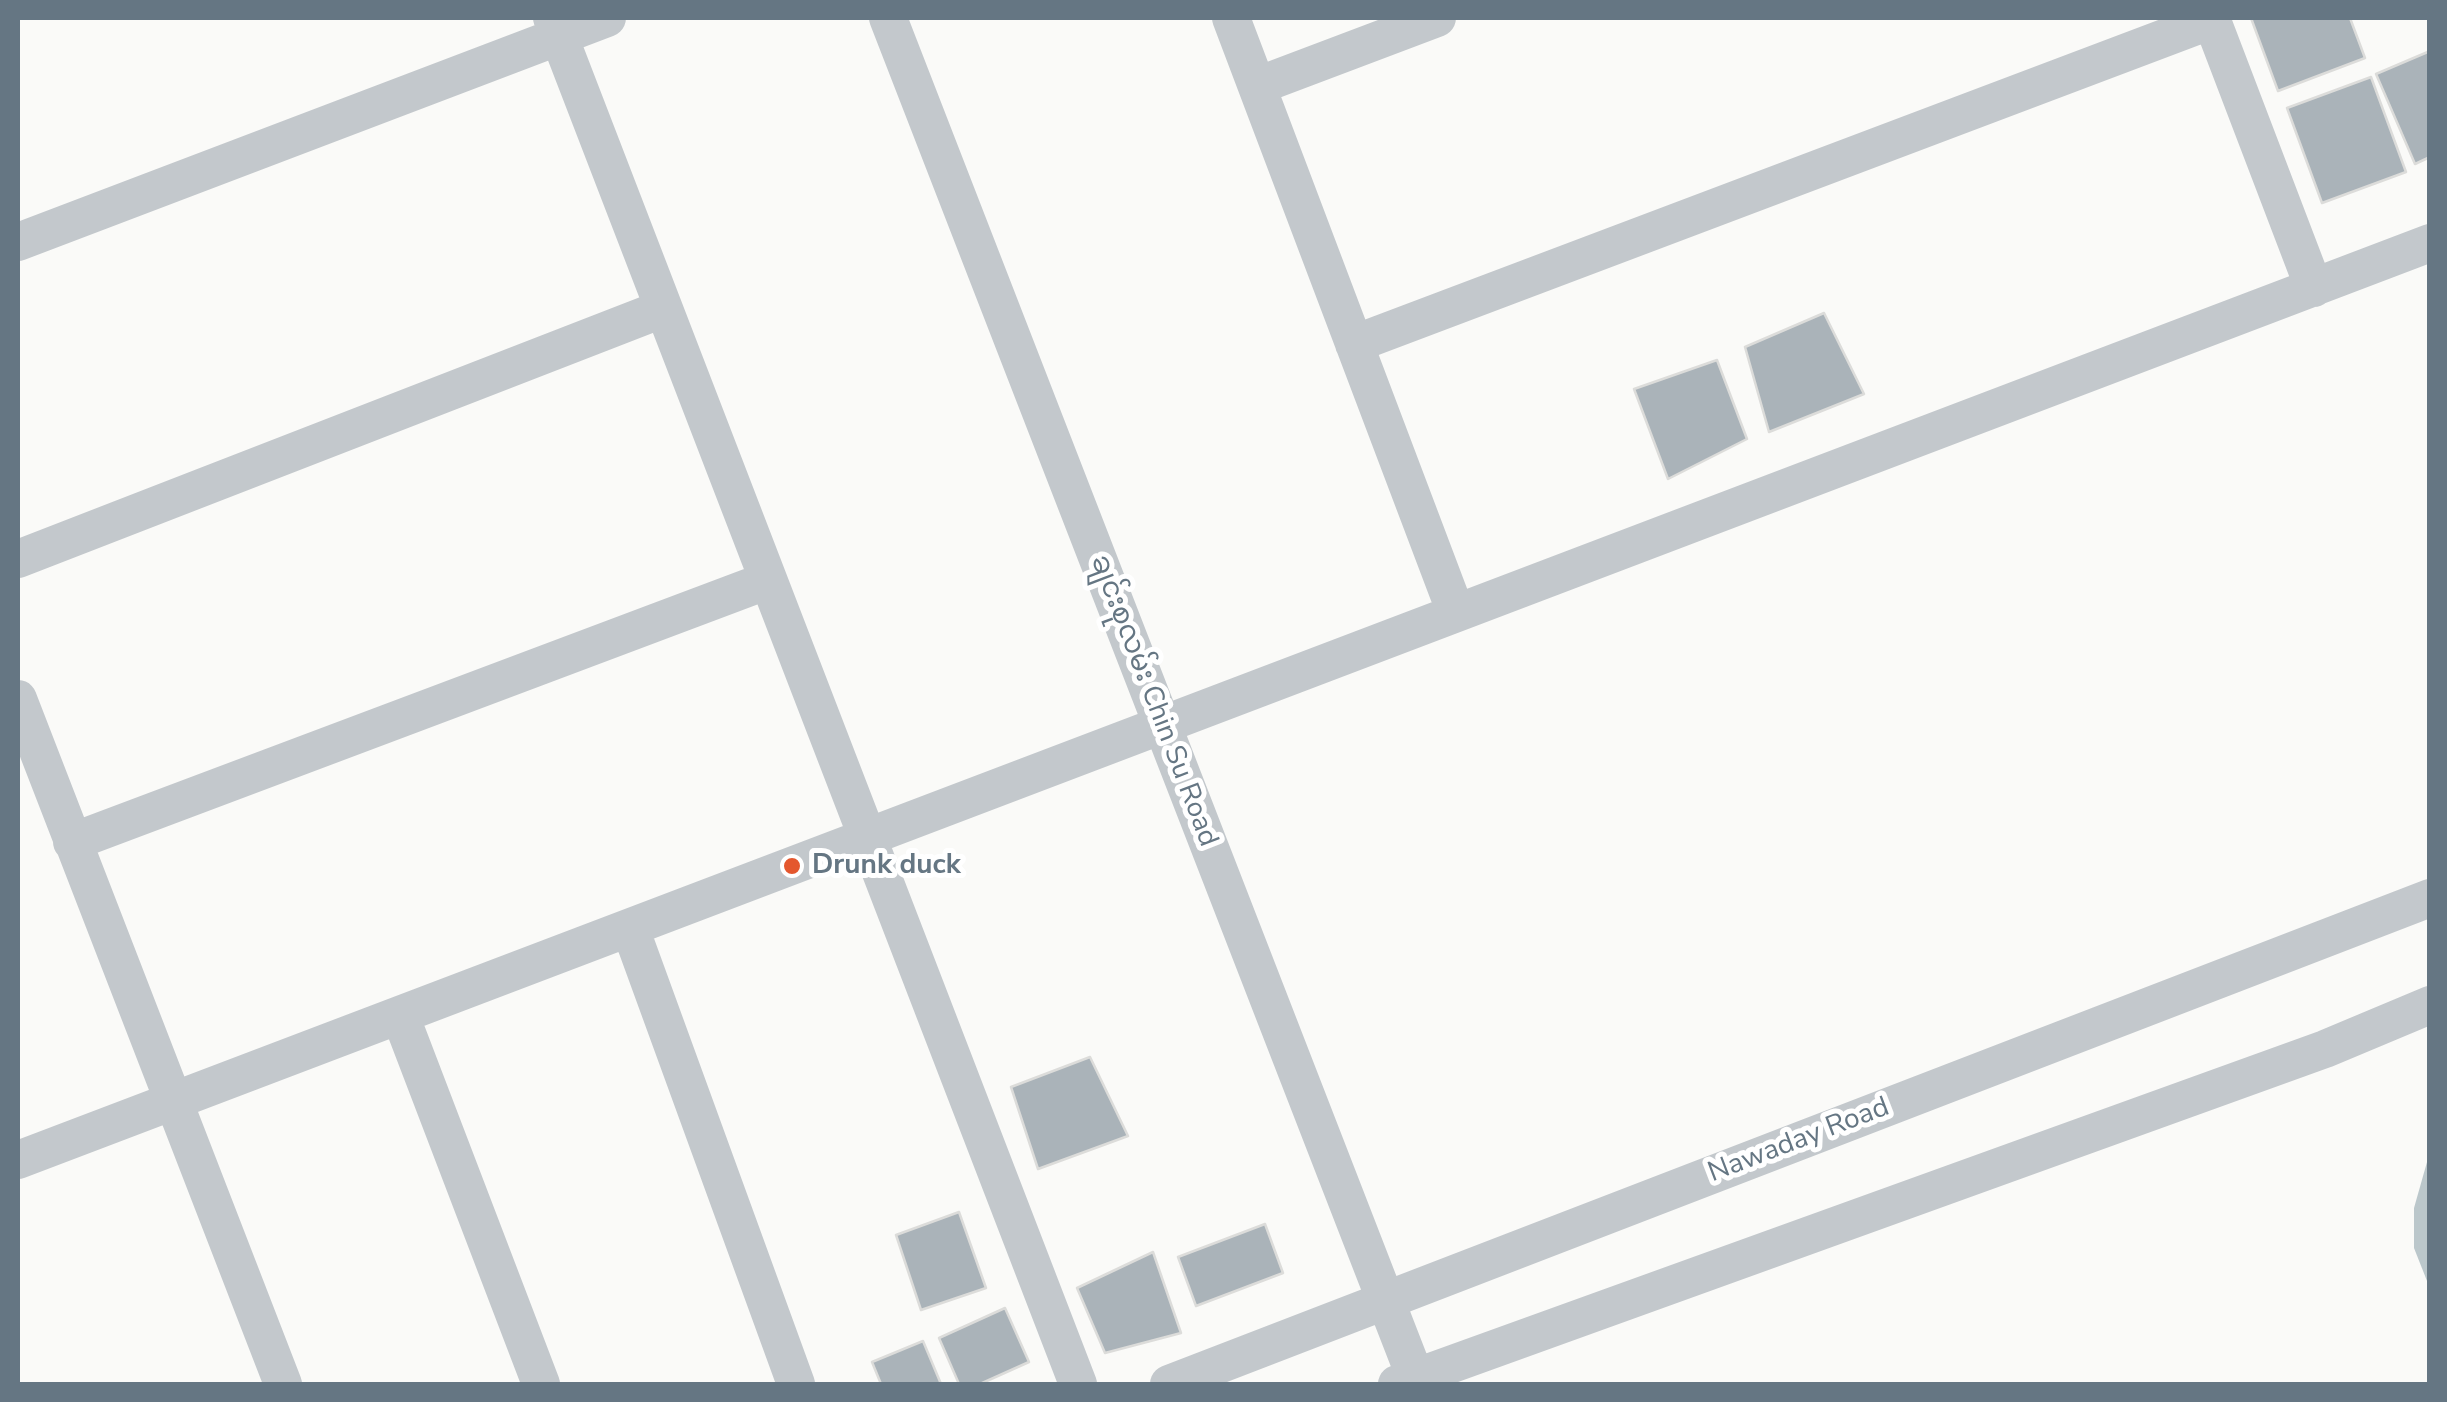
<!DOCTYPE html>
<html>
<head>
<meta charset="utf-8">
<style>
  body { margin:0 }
  #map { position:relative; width:2447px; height:1402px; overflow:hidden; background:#fafaf8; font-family:"Nunito Sans",sans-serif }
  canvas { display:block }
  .frame { position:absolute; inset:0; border:20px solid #657683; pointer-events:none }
</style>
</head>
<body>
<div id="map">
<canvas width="2447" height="1402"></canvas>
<div class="frame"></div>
</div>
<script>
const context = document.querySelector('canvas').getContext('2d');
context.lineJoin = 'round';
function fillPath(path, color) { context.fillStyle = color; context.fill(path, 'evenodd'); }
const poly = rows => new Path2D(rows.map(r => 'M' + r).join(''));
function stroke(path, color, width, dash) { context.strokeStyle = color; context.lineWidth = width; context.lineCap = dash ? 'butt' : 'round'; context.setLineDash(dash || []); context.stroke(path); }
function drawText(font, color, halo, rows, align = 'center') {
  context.font = font + ' "Nunito Sans","Noto Sans Myanmar",sans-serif'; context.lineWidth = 10; context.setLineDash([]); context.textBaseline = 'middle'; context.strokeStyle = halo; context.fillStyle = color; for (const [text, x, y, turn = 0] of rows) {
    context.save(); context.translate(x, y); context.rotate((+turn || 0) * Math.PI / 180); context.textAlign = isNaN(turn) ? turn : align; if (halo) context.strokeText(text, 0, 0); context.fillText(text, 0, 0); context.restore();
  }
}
const water = poly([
  [2429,1155,2429,1286,2414,1248,2414,1208]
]);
const building = poly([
  [2251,18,2350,18,2365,58,2278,91,2251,18],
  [2430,51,2430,157,2415,164,2376,74,2430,51],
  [2371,77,2406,172,2322,203,2287,108,2371,77],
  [1824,313,1864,394,1769,432,1745,347,1824,313],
  [1717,360,1747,439,1668,479,1634,389,1717,360],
  [1090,1057,1128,1136,1038,1169,1011,1087,1090,1057],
  [959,1212,986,1288,921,1310,896,1235,959,1212],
  [1265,1224,1283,1273,1196,1306,1178,1257,1265,1224],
  [1153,1252,1181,1333,1105,1353,1077,1288,1153,1252],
  [1005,1308,1029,1362,980,1384,959,1384,939,1338,1005,1308],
  [923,1341,941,1384,881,1384,872,1362,923,1341]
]);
const minor = poly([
  [552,18,1078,1384],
  [888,18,1418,1384],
  [1231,18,1456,613],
  [2211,18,2314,288],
  [1257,86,1437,18],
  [18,242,607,18],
  [1354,344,2212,20],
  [18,559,662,309],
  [18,699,283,1384],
  [72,842,766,581],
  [630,928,796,1384],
  [400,1015,541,1384],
  [18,1160,2430,243],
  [1169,1384,2430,898],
  [1397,1384,2325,1049,2430,1005]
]);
const markers = [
  [792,866,10,"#e4572e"]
];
const streetNames = [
  ["ချင်းစုလမ်း Chin Su Road",1153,701,69],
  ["Nawaday Road",1799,1141,-21]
];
const poiNames = [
  ["Drunk duck",812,866]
];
fillPath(water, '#bbc7cb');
fillPath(building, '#aab3b9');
stroke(building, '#dcdcda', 2.5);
stroke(minor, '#c3c8cc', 38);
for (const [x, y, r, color] of markers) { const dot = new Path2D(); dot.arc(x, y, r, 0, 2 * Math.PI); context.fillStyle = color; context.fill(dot); stroke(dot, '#fff', 4); }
drawText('28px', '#657683', '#fff', streetNames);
drawText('bold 28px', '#657683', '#fff', poiNames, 'left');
</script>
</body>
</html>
